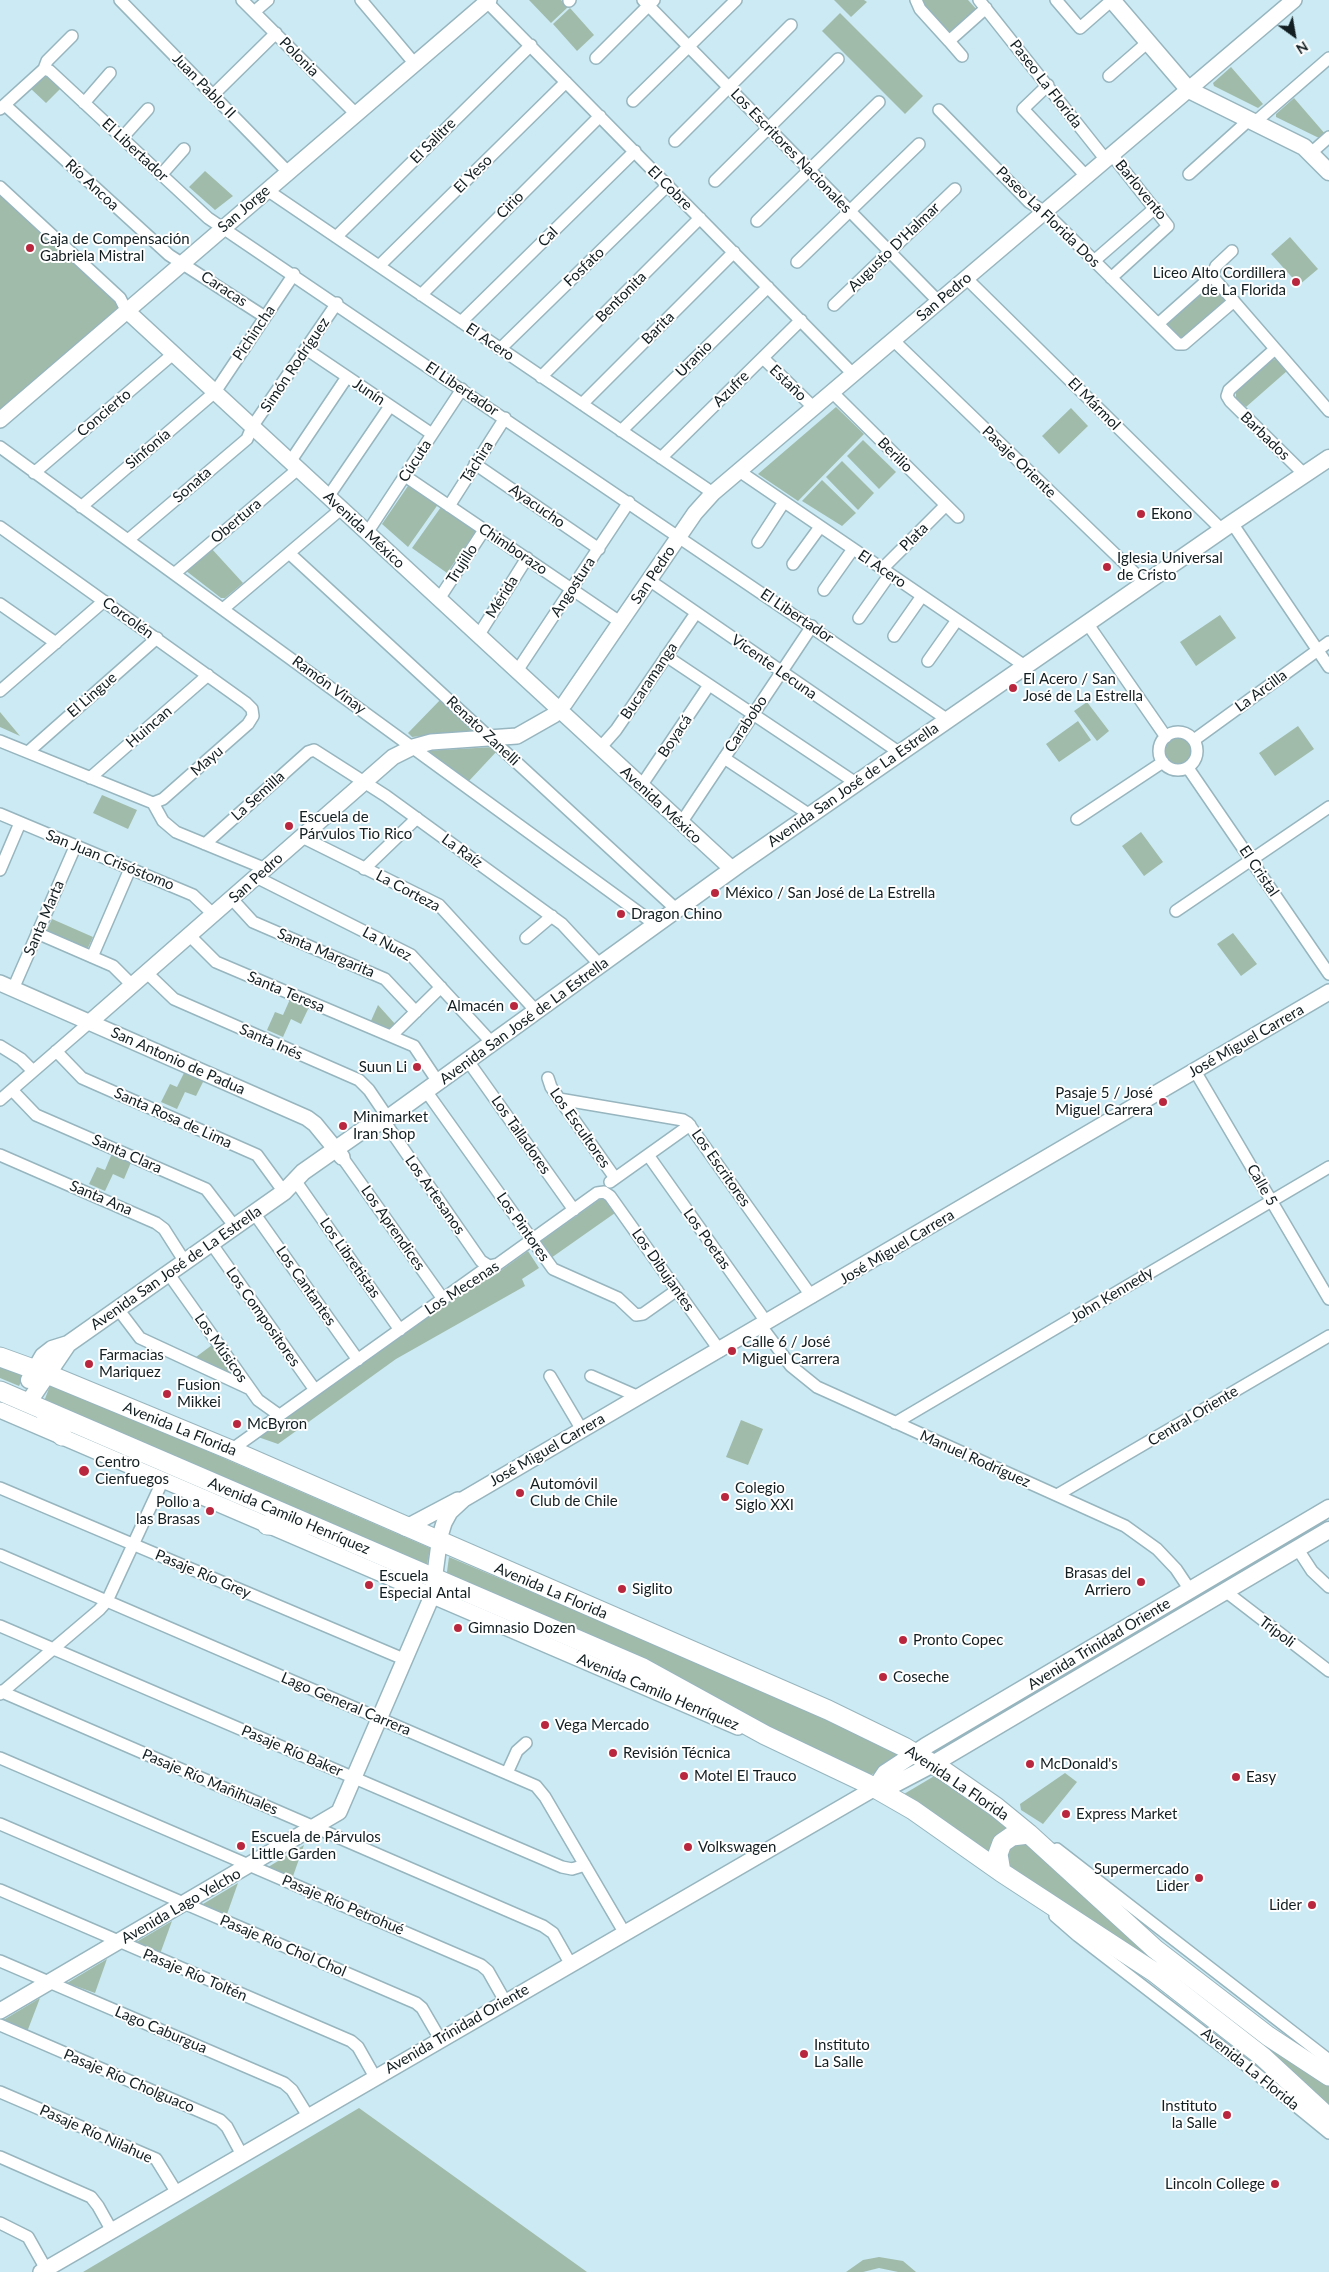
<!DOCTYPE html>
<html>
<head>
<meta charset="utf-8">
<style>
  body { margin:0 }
  #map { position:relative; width:1329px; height:2272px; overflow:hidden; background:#cbeaf4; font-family:Lato,sans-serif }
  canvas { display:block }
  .north { position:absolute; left:1269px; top:10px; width:50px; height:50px; -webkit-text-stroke:4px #fff; paint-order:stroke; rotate:148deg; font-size:14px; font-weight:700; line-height:20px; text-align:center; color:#121e21 }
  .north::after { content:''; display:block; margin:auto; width:18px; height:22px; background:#121e21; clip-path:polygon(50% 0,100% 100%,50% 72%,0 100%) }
</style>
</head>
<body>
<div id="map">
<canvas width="1329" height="2272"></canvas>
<div class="north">N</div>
</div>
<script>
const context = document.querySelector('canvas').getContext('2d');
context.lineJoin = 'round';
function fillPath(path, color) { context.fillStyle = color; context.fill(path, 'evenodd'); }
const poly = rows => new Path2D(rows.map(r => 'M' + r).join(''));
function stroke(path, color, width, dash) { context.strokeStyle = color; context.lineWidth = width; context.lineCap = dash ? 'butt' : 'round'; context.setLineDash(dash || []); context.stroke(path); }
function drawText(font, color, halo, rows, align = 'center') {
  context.font = font + ' Lato,sans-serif'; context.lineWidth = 4; context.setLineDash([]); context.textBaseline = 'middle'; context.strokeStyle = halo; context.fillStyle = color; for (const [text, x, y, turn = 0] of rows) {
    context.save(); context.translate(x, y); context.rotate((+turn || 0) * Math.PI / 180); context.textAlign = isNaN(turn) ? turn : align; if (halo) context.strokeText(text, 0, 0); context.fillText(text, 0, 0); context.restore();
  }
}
const green = poly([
  [529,0,561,0,568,7,551,23],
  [834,0,864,0,867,2,851,17],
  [923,0,968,0,978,11,951,36,920,3],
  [570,8,594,35,577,51,553,24],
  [840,13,923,96,905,114,822,31],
  [1231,67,1263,104,1258,108,1214,86,1213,83],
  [43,74,47,75,61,88,46,103,30,88],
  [1294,98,1326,135,1321,139,1276,117,1276,114],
  [205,171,233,196,215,210,189,187],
  [0,191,122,304,0,412],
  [1290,237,1318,269,1299,285,1271,254],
  [1212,282,1228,301,1182,341,1166,322],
  [1276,359,1287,371,1246,407,1236,399,1236,391,1271,360],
  [836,407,864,434,798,501,758,474],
  [1071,408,1088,426,1059,454,1042,436],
  [863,440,896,472,879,489,847,456],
  [842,461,874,493,858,510,826,477],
  [822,480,856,513,842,526,802,501],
  [410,483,439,503,408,547,382,524],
  [441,507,476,531,447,573,412,548],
  [211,548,243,583,225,598,221,598,185,570],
  [1220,615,1236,638,1196,666,1180,642],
  [442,698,477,730,412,737,408,733],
  [1087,702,1109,731,1097,741,1074,711],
  [0,712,20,736,0,727],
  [1078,721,1091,740,1059,762,1046,744],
  [1298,726,1314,749,1275,776,1259,753],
  '1165 752a14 14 0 1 1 28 0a14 14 0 1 1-28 0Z',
  [493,747,497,751,468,782,424,751],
  [102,795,137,810,128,829,93,813],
  [1141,832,1163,862,1144,876,1122,846],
  [52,919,93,937,87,950,46,932],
  [1233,933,1257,964,1241,976,1217,944],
  [291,997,310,1005,301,1024,291,1019,283,1037,267,1030,275,1012,283,1015],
  [378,1005,396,1025,389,1033,370,1023],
  [186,1069,205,1078,196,1096,185,1092,177,1109,161,1102,170,1084,177,1087],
  [113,1151,132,1160,124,1179,113,1174,105,1191,89,1184,97,1167,105,1170],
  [603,1197,615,1213,551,1258,540,1242],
  [528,1251,539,1268,522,1279,525,1286,396,1359,278,1444,258,1437,486,1276,489,1279],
  [212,1345,236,1378,196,1357],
  [0,1366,25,1374,19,1386,0,1378],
  [51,1383,430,1548,426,1570,43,1404],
  [741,1420,763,1429,748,1465,726,1457],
  [449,1557,758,1688,901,1755,871,1775,446,1579],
  [1065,1773,1077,1782,1043,1824,1021,1810,1020,1804],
  [936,1775,1023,1838,1298,2064,1329,2086,1329,2108,1036,1886,904,1794],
  [304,1845,292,1879,265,1869],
  [238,1883,226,1917,198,1907],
  [172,1921,160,1954,133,1944],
  [107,1959,95,1993,67,1983],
  [40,1998,27,2032,0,2022],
  [359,2108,587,2272,83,2272],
  [879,2257,903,2261,916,2272,898,2272,879,2268,863,2272,846,2272,863,2260]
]);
const minor = poly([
  [120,0,288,172],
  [242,0,356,114],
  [361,0,415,64],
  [643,0,939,302],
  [916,0,920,9,949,41,986,8],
  [979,0,1106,160],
  [1056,0,1080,28,1112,0],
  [569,1,570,0],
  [487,2,853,374],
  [254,12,268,0],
  [949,41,962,56],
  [596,58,654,0],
  [44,69,50,71,208,218,948,720],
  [44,69,47,61,72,36],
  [1109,76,1148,42],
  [1048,85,1023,109,1086,176],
  [213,95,276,33],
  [633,101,736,0],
  [84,103,110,73],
  [5,105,169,255,265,317],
  [0,109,44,69],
  [939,110,1029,202,1045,212,1178,344,1184,344,1234,301],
  [1254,123,1329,58],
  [122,138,148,109],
  [675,141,791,25],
  [1311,153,1329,137],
  [1189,174,1249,120],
  [161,175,184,149],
  [715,181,838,59],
  [0,187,120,298,126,310],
  [267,190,713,493],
  [757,221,879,102],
  [336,237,531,45],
  [1094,261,1155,208],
  [797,262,919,144],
  [379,266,566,82],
  [1212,276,1329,411],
  [966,278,1222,530],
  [1111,278,1168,226,1112,155],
  [421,295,600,116],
  [834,305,955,189],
  [461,322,635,151],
  [1158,324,1212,276,1216,266,1232,251],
  [893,340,1145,583],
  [306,349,432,434],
  [500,349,668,185],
  [1275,349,1229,390,1227,396,1230,401,1305,475],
  [763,358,814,408],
  [541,377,700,218],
  [832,392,958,517],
  [582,404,734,252],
  [621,431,768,287],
  [0,447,656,925],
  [661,458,801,320],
  [290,462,347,377],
  [475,464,599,549],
  [739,471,1025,666],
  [34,473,173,354],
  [405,476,620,622],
  [328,497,390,406],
  [449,506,505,418],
  [81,507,215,392,294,274],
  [1232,523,1329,667],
  [0,527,246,703,252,709,253,716,248,724,163,799,153,803],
  [367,533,462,389],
  [128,540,247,439,252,427,337,303],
  [758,542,784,502],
  [289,553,677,910],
  [793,564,820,527],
  [882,569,946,505],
  [174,574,298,469],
  [649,580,900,753],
  [824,590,853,549],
  [439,599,484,530],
  [0,604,56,643],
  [223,609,341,509],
  [859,618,890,574],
  [1087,623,1166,737],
  [478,636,527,558],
  [894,636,922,596],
  [666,656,856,783],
  [928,661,957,620],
  [517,671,629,502],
  [0,691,104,601],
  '1159 751a19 19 0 1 1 38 0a19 19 0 1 1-38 0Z',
  [1194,740,1329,642],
  [0,741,153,803],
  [600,748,616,730,696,613],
  [28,752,157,638],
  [724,758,810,815],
  [1188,768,1329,974],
  [90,778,208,675],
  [641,786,709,685],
  [153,803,163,821,176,832,266,869],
  [0,814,193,895,214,915],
  [1077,819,1163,762],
  [681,823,812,626],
  [302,837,439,905,537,1012],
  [205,844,308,752,314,750,386,796,562,924,601,966],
  [364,869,417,818],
  [0,870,20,823],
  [256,877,411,955,493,1044],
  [232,899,253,922,385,979,416,1012],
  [1176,911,1329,807],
  [37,933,113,966,132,985],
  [190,936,216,962,414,1046,438,1082],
  [526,938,552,916],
  [92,957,130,869],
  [147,973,174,999,359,1080,369,1090,388,1118],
  [13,989,75,847],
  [391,1036,441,987],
  [0,1046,21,1059,33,1071],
  [56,1051,82,1078,257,1155,284,1192],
  [468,1061,574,1210],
  [1195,1071,1329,1299],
  [548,1078,551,1087,615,1178],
  [12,1090,36,1115,206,1189,235,1227],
  [426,1091,553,1269,618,1298,636,1315,643,1314,677,1290],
  [559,1099,683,1120,688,1123,812,1297],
  [0,1100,90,1022],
  [384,1121,481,1261,489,1266],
  [0,1155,156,1223,164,1229,185,1262],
  [648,1155,767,1323],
  [342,1157,443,1299],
  [610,1182,690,1125],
  [299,1186,400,1330],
  [604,1192,610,1196,720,1351],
  [254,1213,358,1360],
  [211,1243,315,1390],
  [168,1273,258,1400,279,1415],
  [118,1309,140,1338,248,1388],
  [761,1326,791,1366,817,1387,1125,1526,1157,1549,1176,1569,1190,1590],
  [550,1376,582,1430],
  [591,1376,639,1397],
  [895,1423,1329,1167],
  [231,1450,489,1266,498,1264,597,1193,604,1192],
  [0,1488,406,1660],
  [1057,1495,1329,1336],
  [1297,1548,1312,1571,1329,1587],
  [0,1555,536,1786,545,1797,624,1932],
  [1225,1591,1329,1671],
  [0,1626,562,1867,572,1869,585,1865],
  [0,1691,543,1926,553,1933,570,1963],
  [0,1694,99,1610,107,1601,163,1480],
  [0,1758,481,1965,488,1971,505,2001],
  [507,1773,517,1751,526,1743],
  [0,1824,416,2003,422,2008,440,2039],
  [1057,1849,1329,2060],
  [0,1890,351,2041,358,2047,375,2077],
  [1055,1916,1078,1936,1253,2071,1329,2133],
  [0,1961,284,2083,292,2090,308,2116],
  [0,2025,220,2120,227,2127,242,2155],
  [0,2092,156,2159,177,2193],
  [0,2157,91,2197,98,2206,112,2231],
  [0,2223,28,2237,46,2269]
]);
const tertiary = poly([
  [126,310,732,869],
  [0,420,489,0],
  [0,983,307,1118,315,1124,342,1157],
  [90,1022,393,757,413,747,431,742,517,736,554,715,565,703,695,513,713,493,1294,0],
  [0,1410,738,1727],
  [405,1528,458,1500],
  [0,2011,339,1812,432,1596,440,1536,444,1523,450,1512,464,1499,1329,992],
  [41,2272,875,1788]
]);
const secondary = poly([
  [1112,0,1189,90,1304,147,1329,172],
  [29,1380,43,1356,52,1349,68,1344],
  [28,1403,68,1344,284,1192,303,1172,363,1130,384,1121,741,863,1232,523,1329,458],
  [875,1788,885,1773,926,1746,1329,1508],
  [875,1788,895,1784,933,1764,1329,1530]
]);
const primary = poly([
  [0,1357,47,1374,231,1450,828,1710,904,1747,944,1771,996,1807,1029,1834,1155,1949,1268,2036,1329,2076],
  [0,1391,643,1668,765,1735,866,1783,913,1810,1001,1872,1154,1972,1263,2057,1329,2118],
  [44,1411,62,1436],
  [267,1525,303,1527],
  [1001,1872,998,1854,1002,1843,1012,1836,1029,1834]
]);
const markers = [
  [30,248,5,"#b9273e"],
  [1296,282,5,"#b9273e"],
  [1141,514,5,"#b9273e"],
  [1107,567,5,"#b9273e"],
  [1013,688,5,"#b9273e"],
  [289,826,5,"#b9273e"],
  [715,893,5,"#b9273e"],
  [621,914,5,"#b9273e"],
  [514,1006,5,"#b9273e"],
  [417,1067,5,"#b9273e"],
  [1163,1102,5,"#b9273e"],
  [343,1126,5,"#b9273e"],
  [732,1351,5,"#b9273e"],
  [89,1364,5,"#b9273e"],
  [167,1394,5,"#b9273e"],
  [237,1424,5,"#b9273e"],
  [84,1471,6,"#b9273e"],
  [520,1493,5,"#b9273e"],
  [725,1497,5,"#b9273e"],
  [210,1511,5,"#b9273e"],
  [1141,1582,5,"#b9273e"],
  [369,1585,5,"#b9273e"],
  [622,1589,5,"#b9273e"],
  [458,1628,5,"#b9273e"],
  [903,1640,5,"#b9273e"],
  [883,1677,5,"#b9273e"],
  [545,1725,5,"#b9273e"],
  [613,1753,5,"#b9273e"],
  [1030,1764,5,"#b9273e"],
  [684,1776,5,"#b9273e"],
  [1236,1777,5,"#b9273e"],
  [1066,1814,5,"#b9273e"],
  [241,1846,5,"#b9273e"],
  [688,1847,5,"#b9273e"],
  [1199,1878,5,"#b9273e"],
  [1312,1905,5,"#b9273e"],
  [804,2054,5,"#b9273e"],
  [1227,2115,5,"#b9273e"],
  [1275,2184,5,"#b9273e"]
];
const streetNames = [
  ["Polonia",299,57,45],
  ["Paseo La Florida",1046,84,52],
  ["Juan Pablo II",204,86,46],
  ["El Salitre",433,141,-45],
  ["El Libertador",135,150,43],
  ["Los Escritores Nacionales",791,151,46],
  ["El Yeso",473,174,-45],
  ["Río Ancoa",92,185,43],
  ["El Cobre",670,188,45],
  ["Barlovento",1141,190,51],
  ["Cirio",510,205,-45],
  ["San Jorge",244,209,-41],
  ["Paseo La Florida Dos",1048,217,44],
  ["Cal",548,237,-45],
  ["Augusto D'Halmar",894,247,-44],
  ["Fosfato",584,267,-44],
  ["Caracas",224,289,33],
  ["Bentonita",621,297,-45],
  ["San Pedro",944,297,-40],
  ["Barita",658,328,-45],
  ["Pichincha",254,333,-56],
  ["El Acero",490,342,34],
  ["Uranio",694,359,-45],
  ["Simón Rodríguez",295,365,-56],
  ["Estaño",788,383,44],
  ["El Libertador",462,389,34],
  ["Azufre",731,389,-45],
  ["Junín",369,392,34],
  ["El Mármol",1094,404,45],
  ["Concierto",104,413,-40],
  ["Barbados",1265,436,44],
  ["Sinfonía",148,449,-40],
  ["Berilio",895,455,45],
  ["Cúcuta",415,461,-57],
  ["Táchira",477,462,-58],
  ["Pasaje Oriente",1019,462,44],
  ["Sonata",192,485,-41],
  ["Ayacucho",537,506,35],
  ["Obertura",236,521,-40],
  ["Avenida México",364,530,43],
  ["Plata",914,537,-45],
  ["Chimborazo",513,549,34],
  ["Trujillo",462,564,-57],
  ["El Acero",882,569,34],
  ["San Pedro",653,575,-56],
  ["Angostura",573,587,-57],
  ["Mérida",502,597,-58],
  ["El Libertador",797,616,34],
  ["Corcolén",128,618,36],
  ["Vicente Lecuna",774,667,35],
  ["Bucaramanga",649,681,-56],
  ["Ramón Vinay",329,685,36],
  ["La Arcilla",1261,691,-36],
  ["El Lingue",92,695,-41],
  ["Carabobo",746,724,-57],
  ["Huincan",149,727,-41],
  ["Renato Zanelli",483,731,43],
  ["Boyacá",675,736,-56],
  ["Mayu",207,761,-41],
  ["Avenida San José de La Estrella",853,785,-35],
  ["La Semilla",258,796,-42],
  ["Avenida México",661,805,43],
  ["La Raíz",462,851,36],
  ["San Juan Crisóstomo",110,860,22],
  ["El Cristal",1259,871,56],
  ["San Pedro",256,878,-42],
  ["La Corteza",408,891,28],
  ["Santa Marta",44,918,-67],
  ["La Nuez",387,944,29],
  ["Santa Margarita",326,953,23],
  ["Santa Teresa",286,992,23],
  ["Avenida San José de La Estrella",524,1021,-36],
  ["José Miguel Carrera",1246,1041,-30],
  ["Santa Inés",271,1042,24],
  ["San Antonio de Padua",178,1061,24],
  ["Santa Rosa de Lima",173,1118,24],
  ["Los Escultores",580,1128,55],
  ["Los Talladores",521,1135,55],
  ["Santa Clara",127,1154,24],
  ["Los Escritores",721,1168,55],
  ["Calle 5",1262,1185,60],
  ["Los Artesanos",435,1195,55],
  ["Santa Ana",101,1198,23],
  ["Los Pintores",523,1227,55],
  ["Los Aprendices",393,1228,55],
  ["Los Poetas",707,1239,55],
  ["José Miguel Carrera",897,1247,-31],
  ["Los Libretistas",350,1258,55],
  ["Avenida San José de La Estrella",176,1268,-35],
  ["Los Dibujantes",663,1270,55],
  ["Los Cantantes",306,1286,55],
  ["Los Mecenas",462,1288,-33],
  ["John Kennedy",1112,1295,-31],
  ["Los Compositores",263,1317,55],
  ["Los Músicos",221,1348,55],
  ["Central Oriente",1193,1416,-31],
  ["Avenida La Florida",180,1429,22],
  ["José Miguel Carrera",547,1450,-30],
  ["Manuel Rodríguez",975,1459,24],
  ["Avenida Camilo Henríquez",289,1516,23],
  ["Pasaje Río Grey",203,1574,23],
  ["Avenida La Florida",551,1591,23],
  ["Trípoli",1277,1632,37],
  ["Avenida Trinidad Oriente",1099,1644,-31],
  ["Avenida Camilo Henríquez",658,1692,23],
  ["Lago General Carrera",346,1704,23],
  ["Pasaje Río Baker",292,1751,23],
  ["Pasaje Río Mañihuales",210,1782,23],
  ["Avenida La Florida",957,1783,34],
  ["Pasaje Río Petrohué",343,1905,23],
  ["Avenida Lago Yelcho",181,1906,-30],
  ["Pasaje Río Chol Chol",283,1946,23],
  ["Pasaje Río Toltén",195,1975,23],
  ["Avenida Trinidad Oriente",457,2029,-30],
  ["Lago Caburgua",161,2030,23],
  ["Avenida La Florida",1250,2069,39],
  ["Pasaje Río Cholguaco",129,2081,23],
  ["Pasaje Río Nilahue",96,2134,24]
];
const poiNames = [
  ["Caja de Compensación",40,239],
  ["Gabriela Mistral",40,256],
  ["Liceo Alto Cordillera",1286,273,"right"],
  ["de La Florida",1286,290,"right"],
  ["Ekono",1151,514],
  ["Iglesia Universal",1117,558],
  ["de Cristo",1117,575],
  ["El Acero / San",1023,679],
  ["José de La Estrella",1023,696],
  ["Escuela de",299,817],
  ["Párvulos Tio Rico",299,834],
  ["México / San José de La Estrella",725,893],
  ["Dragon Chino",631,914],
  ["Almacén",504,1006,"right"],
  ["Suun Li",407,1067,"right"],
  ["Pasaje 5 / José",1153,1093,"right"],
  ["Miguel Carrera",1153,1110,"right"],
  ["Minimarket",353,1117],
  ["Iran Shop",353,1134],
  ["Calle 6 / José",742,1342],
  ["Miguel Carrera",742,1359],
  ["Farmacias",99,1355],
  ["Mariquez",99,1372],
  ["Fusion",177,1385],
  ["Mikkei",177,1402],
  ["McByron",247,1424],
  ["Centro",95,1462],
  ["Cienfuegos",95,1479],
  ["Automóvil",530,1484],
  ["Club de Chile",530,1501],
  ["Colegio",735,1488],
  ["Siglo XXI",735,1505],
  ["Pollo a",200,1502,"right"],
  ["las Brasas",200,1519,"right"],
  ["Brasas del",1131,1573,"right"],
  ["Arriero",1131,1590,"right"],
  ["Escuela",379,1576],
  ["Especial Antal",379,1593],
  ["Siglito",632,1589],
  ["Gimnasio Dozen",468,1628],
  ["Pronto Copec",913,1640],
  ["Coseche",893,1677],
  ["Vega Mercado",555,1725],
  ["Revisión Técnica",623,1753],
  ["McDonald's",1040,1764],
  ["Motel El Trauco",694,1776],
  ["Easy",1246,1777],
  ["Express Market",1076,1814],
  ["Escuela de Párvulos",251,1837],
  ["Little Garden",251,1854],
  ["Volkswagen",698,1847],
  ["Supermercado",1189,1869,"right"],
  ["Lider",1189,1886,"right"],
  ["Lider",1302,1905,"right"],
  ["Instituto",814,2045],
  ["La Salle",814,2062],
  ["Instituto",1217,2106,"right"],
  ["la Salle",1217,2123,"right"],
  ["Lincoln College",1265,2184,"right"]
];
fillPath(green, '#a1bbaa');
stroke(minor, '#97b5be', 14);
stroke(tertiary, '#97b5be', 18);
stroke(secondary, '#97b5be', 19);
stroke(primary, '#97b5be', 21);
stroke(minor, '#fff', 11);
stroke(tertiary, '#fff', 15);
stroke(secondary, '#fff', 16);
stroke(primary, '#fff', 19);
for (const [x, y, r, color] of markers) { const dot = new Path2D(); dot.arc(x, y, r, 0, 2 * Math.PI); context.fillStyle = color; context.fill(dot); stroke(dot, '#fff', 2); }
drawText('15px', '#121e21', '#fff', streetNames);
drawText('15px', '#121e21', '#fff', poiNames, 'left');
</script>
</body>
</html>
